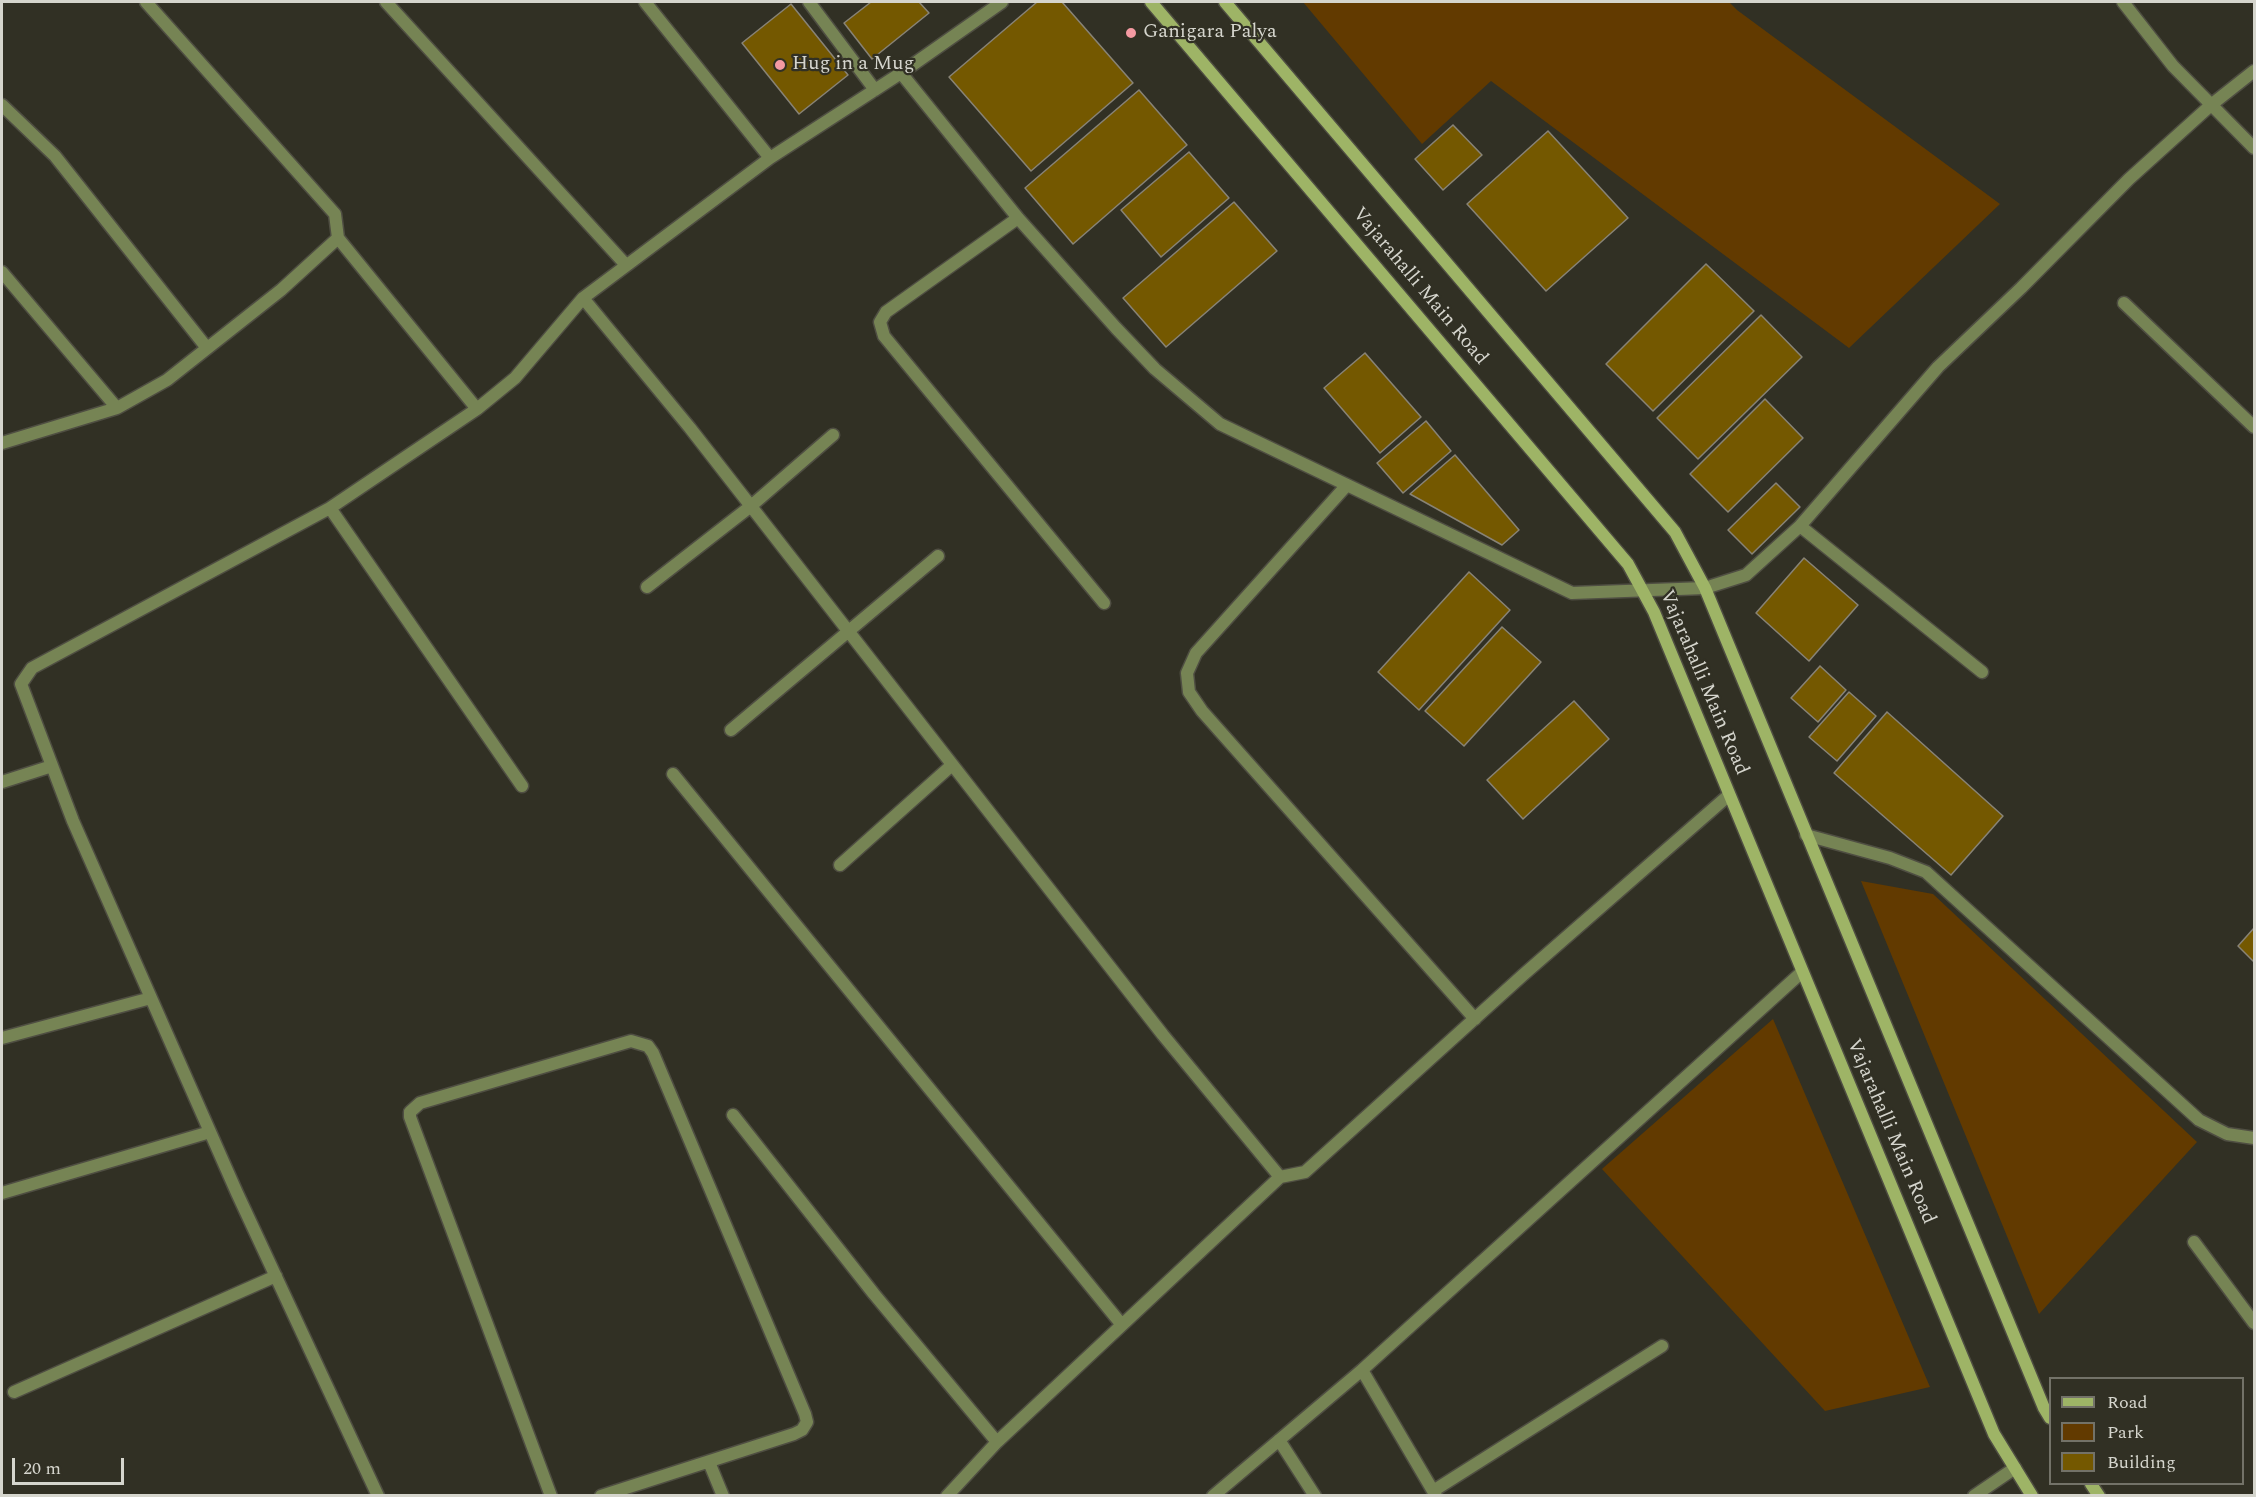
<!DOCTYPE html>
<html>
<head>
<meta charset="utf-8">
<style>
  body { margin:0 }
  #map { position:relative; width:2256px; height:1497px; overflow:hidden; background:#313024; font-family:Spectral,serif }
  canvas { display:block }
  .frame { position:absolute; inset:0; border:3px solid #d5d5cd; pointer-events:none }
  .legend { position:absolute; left:2049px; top:1377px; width:195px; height:108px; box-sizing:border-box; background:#313024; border:2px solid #737268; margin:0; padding:8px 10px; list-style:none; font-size:18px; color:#d5d5cd }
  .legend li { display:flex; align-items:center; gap:12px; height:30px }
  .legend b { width:30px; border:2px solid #737268 }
  .scale { position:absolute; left:12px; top:1458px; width:112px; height:27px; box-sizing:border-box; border:3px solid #d5d5cd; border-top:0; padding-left:8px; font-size:18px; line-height:21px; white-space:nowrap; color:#d5d5cd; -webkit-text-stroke:4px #313024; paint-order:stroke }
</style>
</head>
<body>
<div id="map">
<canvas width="2256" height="1497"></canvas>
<div class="frame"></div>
<ul class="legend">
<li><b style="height:8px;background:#9eb466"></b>Road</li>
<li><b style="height:16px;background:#623a00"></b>Park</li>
<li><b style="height:16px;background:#745800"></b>Building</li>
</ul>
<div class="scale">20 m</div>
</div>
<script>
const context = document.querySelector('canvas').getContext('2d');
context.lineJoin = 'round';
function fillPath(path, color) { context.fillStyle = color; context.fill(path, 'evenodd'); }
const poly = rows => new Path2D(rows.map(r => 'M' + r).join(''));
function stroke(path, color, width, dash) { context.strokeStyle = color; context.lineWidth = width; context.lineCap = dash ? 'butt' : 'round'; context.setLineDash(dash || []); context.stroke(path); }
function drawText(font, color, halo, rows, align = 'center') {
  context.font = font + ' Spectral,serif'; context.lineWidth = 4.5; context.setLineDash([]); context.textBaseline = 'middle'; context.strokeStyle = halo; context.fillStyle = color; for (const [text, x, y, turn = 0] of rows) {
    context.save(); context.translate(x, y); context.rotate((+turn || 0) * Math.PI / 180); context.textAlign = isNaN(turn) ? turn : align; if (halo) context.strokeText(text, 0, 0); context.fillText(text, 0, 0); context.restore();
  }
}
const green = poly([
  [1303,2,1729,2,1737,10,2000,204,1849,348,1491,81,1422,144],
  [1861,881,1933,894,2197,1142,2039,1314],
  [1773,1019,1930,1387,1825,1411,1602,1169]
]);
const building = poly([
  [871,2,919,2,929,13,872,59,844,23,871,2],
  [1037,2,1062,2,1133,83,1031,171,949,77,1037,2],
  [791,4,848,75,799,114,742,43,791,4],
  [1139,90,1187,145,1073,244,1025,188,1139,90],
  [1453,125,1482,155,1443,190,1415,159,1453,125],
  [1548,131,1628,218,1546,291,1467,204,1548,131],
  [1189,152,1229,198,1161,257,1121,210,1189,152],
  [1234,202,1277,251,1166,347,1123,298,1234,202],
  [1706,264,1754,311,1653,411,1606,364,1706,264],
  [1761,315,1802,357,1698,459,1657,418,1761,315],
  [1365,353,1421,417,1380,453,1324,388,1365,353],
  [1765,399,1803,438,1728,512,1690,474,1765,399],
  [1426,421,1451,451,1403,493,1377,463,1426,421],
  [1455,455,1519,530,1502,545,1410,494,1455,455],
  [1776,483,1800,507,1752,554,1728,530,1776,483],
  [1804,558,1858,605,1809,661,1756,613,1804,558],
  [1469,572,1510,610,1419,710,1378,672,1469,572],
  [1502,627,1541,662,1464,746,1425,711,1502,627],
  [1820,666,1846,690,1818,722,1791,698,1820,666],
  [1849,692,1876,716,1837,761,1809,737,1849,692],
  [1574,701,1609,739,1523,819,1487,780,1574,701],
  [1887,712,2003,816,1951,875,1834,773,1887,712],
  [2254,928,2254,962,2238,946,2254,928]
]);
const minor = poly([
  [386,2,626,265],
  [645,2,770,158],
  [809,2,875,90],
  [2123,2,2173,66,2254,148],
  [901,73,1018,218,1116,328,1155,369,1220,424,1572,593,1705,588,1746,575,1800,526,1938,367,2021,288,2129,179,2211,105,2254,71],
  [2,105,55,156,207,348],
  [1018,218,886,312,880,322,884,336,1104,603],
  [338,238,477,409],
  [2,272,117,408],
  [583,298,690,428,1163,1035,1280,1177,1305,1172,1523,975,1729,795],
  [2124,303,2254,427],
  [2,443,117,408,167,380,281,290,338,238,335,214,146,2],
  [1347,485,1196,653,1187,673,1189,692,1202,711,1475,1019],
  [330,508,522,786],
  [1800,526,1982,672],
  [647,587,751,506,833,435],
  [731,730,938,556],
  [673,774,1122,1325],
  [2,782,52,766],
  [1806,835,1890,858,1926,872,2199,1120,2227,1134,2254,1138],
  [840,865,952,765],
  [2,1038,151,998],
  [733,1115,874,1294,997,1442,1280,1177],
  [2,1193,210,1132],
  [2194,1242,2254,1323],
  [1362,1370,1436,1496],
  [14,1392,276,1276],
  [1279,1440,1315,1496],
  [709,1462,723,1496],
  [1433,1491,1662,1346],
  [378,1496,237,1193,73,821,21,684,32,668,330,508,477,409,515,378,583,298,770,158,901,73,1002,2],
  [551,1496,410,1117,410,1112,420,1103,631,1041,648,1046,653,1053,805,1414,807,1422,802,1430,794,1434,601,1496],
  [947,1496,997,1442],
  [1213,1496,1362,1370,1802,972],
  [1974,1496,2015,1468]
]);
const secondary = poly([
  [1151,2,1628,564,1654,612,1994,1434,2032,1496],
  [1225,2,1675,532,1705,588,2044,1408,2050,1418],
  [2091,1484,2099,1496]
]);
const markers = [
  [1131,33,6,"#f49aa2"],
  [780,65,6,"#f49aa2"]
];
const poiNames = [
  ["Ganigara Palya",1143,33],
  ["Hug in a Mug",792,65]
];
const streetNames = [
  ["Vajarahalli Main Road",1419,287,50],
  ["Vajarahalli Main Road",1703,683,67],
  ["Vajarahalli Main Road",1890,1132,67]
];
fillPath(green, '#623a00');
fillPath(building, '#745800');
stroke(building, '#888376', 1.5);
stroke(minor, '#4f4e42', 15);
stroke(secondary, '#4f4e42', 15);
stroke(minor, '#768454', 12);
stroke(secondary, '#9eb466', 12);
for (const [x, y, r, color] of markers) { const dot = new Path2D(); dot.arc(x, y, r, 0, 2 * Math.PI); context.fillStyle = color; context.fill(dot); stroke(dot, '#313024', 2); }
drawText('20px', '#d5d5cd', '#313024', poiNames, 'left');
drawText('20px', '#d5d5cd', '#313024', streetNames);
</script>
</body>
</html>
